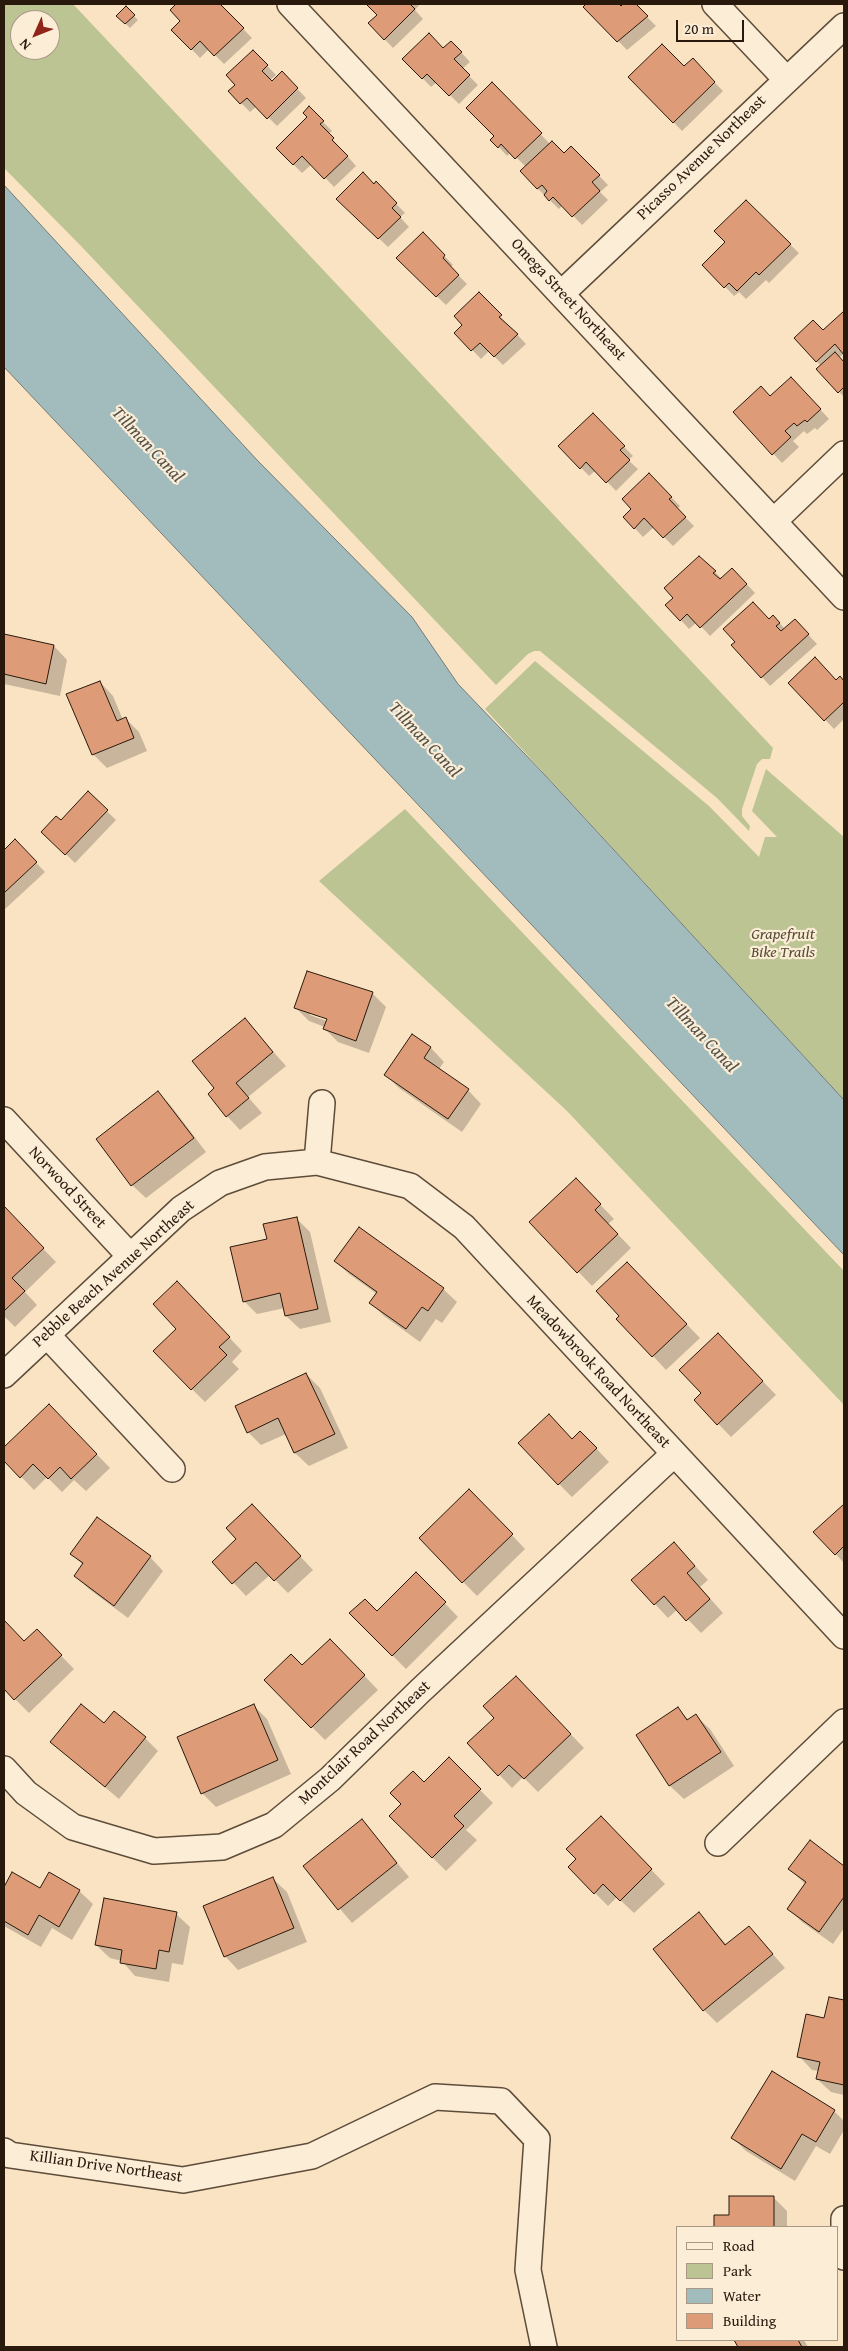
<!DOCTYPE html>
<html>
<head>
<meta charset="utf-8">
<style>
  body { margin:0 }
  #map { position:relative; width:848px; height:2351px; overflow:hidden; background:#fae3c2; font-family:"Gentium Book Plus",serif }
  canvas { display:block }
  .frame { position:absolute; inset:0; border:5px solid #29190d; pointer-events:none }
  .legend { position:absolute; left:676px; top:2226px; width:162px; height:115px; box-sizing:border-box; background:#fcedd7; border:1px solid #a89886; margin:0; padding:6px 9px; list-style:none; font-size:15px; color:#29190d }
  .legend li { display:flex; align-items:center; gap:10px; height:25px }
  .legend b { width:25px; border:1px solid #a89886 }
  .north { position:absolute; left:10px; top:10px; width:50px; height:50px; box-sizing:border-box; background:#fcedd7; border:1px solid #a89886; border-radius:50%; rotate:226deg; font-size:14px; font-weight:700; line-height:20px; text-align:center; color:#29190d }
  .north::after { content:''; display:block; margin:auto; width:18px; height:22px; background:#8f2418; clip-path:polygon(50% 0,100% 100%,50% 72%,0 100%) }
  .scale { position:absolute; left:676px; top:20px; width:68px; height:22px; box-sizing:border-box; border:2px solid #29190d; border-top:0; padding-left:6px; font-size:15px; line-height:18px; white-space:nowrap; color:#29190d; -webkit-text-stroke:4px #fcedd7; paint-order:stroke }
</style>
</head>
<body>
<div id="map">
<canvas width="848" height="2351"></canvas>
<div class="frame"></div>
<ul class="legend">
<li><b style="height:6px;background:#fcedd7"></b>Road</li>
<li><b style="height:14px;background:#bcc494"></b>Park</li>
<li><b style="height:14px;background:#a2bcbd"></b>Water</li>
<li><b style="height:14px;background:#de9b77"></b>Building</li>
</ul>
<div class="north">N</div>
<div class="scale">20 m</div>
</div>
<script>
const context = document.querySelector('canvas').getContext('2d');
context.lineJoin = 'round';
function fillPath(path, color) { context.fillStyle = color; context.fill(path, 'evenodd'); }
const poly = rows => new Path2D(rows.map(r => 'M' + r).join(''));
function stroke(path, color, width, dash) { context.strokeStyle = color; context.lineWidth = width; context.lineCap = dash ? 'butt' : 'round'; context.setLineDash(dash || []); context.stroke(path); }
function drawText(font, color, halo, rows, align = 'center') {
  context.font = font + ' "Gentium Book Plus",serif'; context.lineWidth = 4.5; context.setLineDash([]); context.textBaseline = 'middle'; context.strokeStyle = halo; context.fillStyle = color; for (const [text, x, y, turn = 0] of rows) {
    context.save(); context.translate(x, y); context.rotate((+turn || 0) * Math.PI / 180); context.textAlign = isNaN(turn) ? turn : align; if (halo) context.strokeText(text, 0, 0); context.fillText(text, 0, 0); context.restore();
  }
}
const green = poly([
  [4,4,73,4,773,748,770,759,762,759,757,764,742,809,742,816,750,826,749,831,717,798,540,651,534,651,528,654,496,685,81,246,4,168],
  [20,20,50,20,50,50,20,50],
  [535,661,709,806,759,857,765,837,777,837,752,811,766,769,844,837,844,1100,485,709],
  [405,809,844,1271,844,1405,567,1111,319,881]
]);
const water = poly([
  [4,185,257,460,412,617,458,684,544,774,844,1100,844,1255,4,367,4,185]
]);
const shadow = poly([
  [178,4,214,4,216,6,219,4,252,38,224,64,209,49,200,58,173,30,182,21,171,10],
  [368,4,420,4,415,10,423,19,393,48,370,24,379,15],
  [588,4,617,4,621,7,625,4,634,4,656,26,627,50,585,7],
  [126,8,138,20,130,28,118,16],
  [444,49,460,51,470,62,462,69,478,85,459,104,437,82,431,87,404,59],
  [253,51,276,75,270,80,272,82,282,73,306,98,277,126,257,106,250,112,229,91,236,85],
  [692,60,723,91,682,131,630,77,684,68],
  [492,84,550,144,564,155,571,147,608,185,600,192,608,200,582,225,563,205,559,209,538,189,522,171,526,167,511,152,507,156,499,147,495,136],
  [309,108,332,131,328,134,356,166,334,187,312,164,302,173,277,148,309,117],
  [376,183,405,213,400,217,409,227,388,247,338,199],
  [746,202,799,253,769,283,766,280,746,299,739,292,734,296,704,265,727,242],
  [423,234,453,265,450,267,467,284,446,305,397,258],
  [479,294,526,344,503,365,489,351,481,359,456,333,464,325],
  [844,313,844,353,839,358,844,363,843,396,818,369,821,366,795,338,823,332],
  [800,387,829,419,817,430,815,428,807,434,804,431,793,441,799,447,782,463,734,412],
  [593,415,633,456,628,460,638,469,616,491,596,470,589,476,560,446],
  [658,484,680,506,677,509,694,526,673,546,654,527,643,537,624,517],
  [715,572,722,579,741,578,755,593,710,636,697,622,689,629,667,605],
  [773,616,785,629,803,629,817,644,770,686,762,677],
  [4,635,54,646,67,660,60,696,4,684],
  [840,678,844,682,844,719,834,729,790,683,836,681],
  [100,682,113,696,123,720,126,719,139,732,147,751,107,768,93,754,68,695],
  [88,793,116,820,75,863,43,832,61,822],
  [15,841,45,872,4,910,4,852],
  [372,993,386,1007,369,1053,338,1042,325,1029,325,1027,309,1021,295,1007],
  [310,1012,333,1020,332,1023,310,1015],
  [245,1020,286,1066,248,1097,262,1113,240,1130,227,1116,216,1089],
  [413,1036,431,1048,444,1062,439,1069,468,1090,481,1104,462,1132,399,1088,386,1075],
  [158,1092,171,1106,206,1152,146,1198,132,1185],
  [589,1193,614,1219,608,1224,631,1248,592,1286,531,1222],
  [4,1208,56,1262,25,1292,37,1305,15,1327,4,1316],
  [296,1218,310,1232,331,1322,300,1329,286,1316,285,1308,257,1314,244,1301,268,1240],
  [359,1228,443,1289,457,1302,442,1323,436,1319,420,1342,384,1316,371,1303,377,1294,349,1274,335,1261],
  [641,1277,700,1338,666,1370,653,1356],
  [190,1296,242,1351,232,1362,239,1369,205,1402,192,1389,178,1329],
  [731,1348,776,1395,731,1437,695,1400,702,1393],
  [306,1374,320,1388,348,1448,309,1466,295,1453,286,1434,261,1445,248,1432],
  [49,1405,110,1468,86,1491,74,1480,62,1492,47,1477,34,1490,4,1459,4,1449],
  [572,1440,594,1446,609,1462,572,1497,559,1484],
  [483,1504,525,1549,477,1596,420,1538],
  [844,1505,844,1563,815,1532],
  [265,1519,313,1570,288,1593,270,1575,246,1596,214,1562],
  [72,1554,150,1557,163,1571,128,1618,89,1589,75,1576,83,1565],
  [687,1557,708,1580,700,1587,723,1613,701,1633,678,1609,668,1618,655,1604],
  [416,1573,458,1617,406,1669,351,1614,377,1612],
  [4,1622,24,1643,37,1631,74,1669,29,1713,4,1688],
  [330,1640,378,1690,325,1740,312,1727,303,1667],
  [529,1691,584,1748,538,1792,523,1777,512,1788,469,1743],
  [253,1705,267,1719,291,1774,216,1807,202,1793],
  [678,1709,689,1720,696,1716,710,1729,734,1766,684,1799,670,1786,637,1735],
  [104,1725,145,1738,158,1751,119,1799,51,1742],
  [449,1759,493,1803,466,1830,477,1840,446,1871,391,1816],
  [362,1821,409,1877,352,1923,304,1866],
  [614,1831,665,1884,634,1913,617,1897,608,1906,569,1867],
  [810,1842,844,1867,844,1928,833,1944,802,1922,789,1909,806,1885,790,1869],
  [13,1874,40,1890,79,1891,93,1904,72,1940,52,1928,41,1947,4,1926,4,1889],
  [273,1879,287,1892,307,1942,238,1970,225,1956],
  [176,1914,190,1927,183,1965,172,1963,169,1982,135,1976,122,1961,110,1958,96,1945],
  [699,1914,727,1945,749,1927,785,1968,717,2023,704,2010],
  [830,1998,844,2002,844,2095,831,2092,817,2079,819,2071,812,2070,799,2056,825,2020],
  [834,2111,844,2121,844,2130,830,2154,816,2146,795,2181,746,2151,733,2138],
  [773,2197,787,2211,787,2227,715,2227,715,2216,731,2216],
  [736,2340,804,2340,808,2347,739,2347]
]);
const building = poly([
  [176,4,220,4,244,28,214,56,200,41,191,50,171,30,180,21,170,10,176,4],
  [366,4,410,4,415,9,384,40,368,23,377,15,366,4],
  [586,4,619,4,621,6,623,4,636,4,648,16,617,42,583,7,586,4],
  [126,6,135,15,125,24,116,16,126,6],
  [429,33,443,48,451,41,462,52,454,59,470,75,449,96,427,74,422,79,402,59,429,33],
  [662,44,684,66,693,58,715,82,673,123,628,77,662,44],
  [253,50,268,65,262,71,272,81,282,71,298,88,267,119,247,98,240,104,228,91,235,85,226,75,253,50],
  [492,82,542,133,515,159,501,144,498,148,490,140,494,136,466,108,492,82],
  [309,106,324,121,320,124,334,138,332,140,348,156,324,179,302,156,293,165,276,148,307,117,303,113,309,106],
  [552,141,564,153,571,146,600,175,592,182,600,191,572,217,553,197,549,201,544,195,547,191,542,185,537,189,520,171,552,141],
  [363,172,374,184,376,181,397,203,392,208,401,217,378,239,336,199,363,172],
  [746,200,791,244,759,275,756,272,737,291,729,283,724,288,702,265,725,242,714,231,746,200],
  [423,232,445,255,443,258,459,275,436,297,396,258,423,232],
  [479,292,502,315,499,317,518,334,494,357,480,343,471,351,454,333,462,325,454,316,479,292],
  [844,311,844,355,835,344,816,362,794,338,813,320,823,330,844,311],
  [835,352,844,362,844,387,838,393,816,369,835,352],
  [791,377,821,409,807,422,805,420,797,426,794,423,785,431,791,437,772,455,733,412,761,386,770,396,791,377],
  [593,413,625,446,620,450,630,460,606,483,586,462,580,469,558,446,593,413],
  [649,473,672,497,669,499,686,517,663,538,644,518,634,529,623,517,631,509,622,499,649,473],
  [699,556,716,571,713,573,720,579,732,568,747,584,700,628,687,614,680,621,665,605,673,598,664,588,699,556],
  [753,602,769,619,773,615,780,623,776,626,781,631,795,619,809,634,761,678,731,645,735,642,723,629,753,602],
  [4,634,54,645,46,684,4,674,4,634],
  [815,657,836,680,840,676,844,681,844,702,824,721,788,683,815,657],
  [100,681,117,721,126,717,134,738,92,755,66,694,100,681],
  [88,791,108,810,65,855,41,832,56,816,61,820,88,791],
  [15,839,37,862,4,893,4,850,15,839],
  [307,971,373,992,356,1041,323,1029,327,1019,294,1008,307,971],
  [245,1018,273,1052,236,1083,249,1098,226,1117,208,1094,214,1088,192,1061,245,1018],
  [412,1034,431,1047,424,1058,469,1089,448,1119,384,1075,412,1034],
  [158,1091,194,1138,131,1186,96,1139,158,1091],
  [576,1178,601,1204,595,1210,618,1234,577,1273,529,1222,576,1178],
  [4,1206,44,1248,12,1278,25,1291,4,1311,4,1206],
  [297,1217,318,1309,285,1316,280,1293,243,1302,230,1247,267,1239,263,1224,297,1217],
  [359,1227,444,1288,428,1311,422,1307,406,1329,369,1303,377,1292,334,1261,359,1227],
  [627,1262,687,1324,652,1357,616,1319,619,1316,596,1291,627,1262],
  [177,1281,230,1337,219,1347,227,1355,191,1390,153,1351,176,1329,153,1304,177,1281],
  [718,1333,763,1381,717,1425,694,1400,701,1393,679,1370,718,1333],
  [306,1373,335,1434,294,1453,278,1418,247,1433,235,1406,306,1373],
  [49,1404,97,1454,71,1479,60,1467,48,1479,33,1464,20,1478,4,1461,4,1447,49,1404],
  [549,1414,572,1439,580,1431,597,1448,558,1485,518,1443,549,1414],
  [469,1489,513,1534,462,1583,419,1538,469,1489],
  [252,1504,301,1556,274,1581,256,1562,232,1584,212,1562,236,1539,226,1528,252,1504],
  [844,1504,844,1546,835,1555,813,1532,844,1504],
  [97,1517,151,1556,114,1606,74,1576,83,1563,70,1554,97,1517],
  [674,1542,695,1566,687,1573,710,1599,686,1621,664,1596,654,1605,631,1580,674,1542],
  [416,1572,446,1602,392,1656,349,1613,365,1599,377,1611,416,1572],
  [4,1620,24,1641,37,1629,62,1655,14,1700,4,1689,4,1620],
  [330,1639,365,1675,311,1728,264,1680,291,1654,302,1665,330,1639],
  [516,1676,571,1734,524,1779,509,1765,498,1776,467,1743,494,1718,483,1706,516,1676],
  [81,1704,104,1723,114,1711,146,1737,105,1787,50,1742,81,1704],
  [254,1704,278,1760,201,1794,177,1737,254,1704],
  [678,1707,687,1720,696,1714,721,1752,669,1786,636,1735,678,1707],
  [449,1757,481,1789,454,1816,464,1826,432,1858,389,1816,401,1804,390,1793,413,1771,424,1782,449,1757],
  [601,1816,652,1869,620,1901,603,1884,594,1894,568,1867,576,1859,566,1849,601,1816],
  [362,1819,397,1863,338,1910,303,1866,362,1819],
  [810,1840,844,1866,844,1897,819,1932,787,1909,806,1882,788,1869,810,1840],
  [12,1872,40,1888,49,1872,80,1890,59,1927,39,1915,28,1935,4,1921,4,1887,12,1872],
  [273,1877,294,1928,224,1957,203,1906,273,1877],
  [104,1898,177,1912,169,1952,159,1950,156,1969,120,1963,122,1950,95,1945,104,1898],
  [699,1912,725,1945,749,1926,773,1954,703,2011,653,1949,699,1912],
  [829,1997,844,2000,844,2085,816,2079,820,2062,797,2057,806,2014,824,2018,829,1997],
  [772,2071,835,2110,816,2142,802,2134,781,2169,731,2138,772,2071],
  [729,2196,774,2196,774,2227,714,2227,714,2215,729,2215,729,2196],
  [734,2340,798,2340,802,2347,738,2347,734,2340]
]);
const minor = poly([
  [290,4,844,597],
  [715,4,786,79],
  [562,293,844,26],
  [774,521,844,454],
  [4,1120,130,1256],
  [317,1162,322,1103],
  [47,1335,172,1469],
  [4,1375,181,1209,220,1183,265,1167,317,1162,410,1186,464,1227,844,1636],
  [4,1769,26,1793,73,1827,154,1851,222,1847,274,1825,330,1779,420,1691,674,1454],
  [718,1843,844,1722],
  [4,2151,10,2155,183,2180,312,2156,435,2097,501,2101,537,2139,528,2270,544,2347],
  [844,2219,844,2257]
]);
const streetNames = [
  ["Picasso Avenue Northeast",702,158,-44],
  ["Omega Street Northeast",568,300,47],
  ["Norwood Street",67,1188,47],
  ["Pebble Beach Avenue Northeast",114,1274,-42],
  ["Meadowbrook Road Northeast",598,1372,47],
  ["Montclair Road Northeast",365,1743,-43],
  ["Killian Drive Northeast",106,2167,8]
];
const parkNames = [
  ["Grapefruit",783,935],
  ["Bike Trails",783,953]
];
const waterNames = [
  ["Tillman Canal",147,445,47],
  ["Tillman Canal",424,740,47],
  ["Tillman Canal",701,1035,47]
];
fillPath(green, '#bcc494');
fillPath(water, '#a2bcbd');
stroke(water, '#727b77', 1);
fillPath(shadow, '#0003');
fillPath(building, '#de9b77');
stroke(building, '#29190d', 1);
stroke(minor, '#5d4c3a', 28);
stroke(minor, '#fcedd7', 25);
drawText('16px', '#29190d', '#fcedd7', streetNames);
drawText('italic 16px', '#554c36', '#fcedd7', parkNames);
drawText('italic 18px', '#53524b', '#fcedd7', waterNames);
</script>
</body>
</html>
